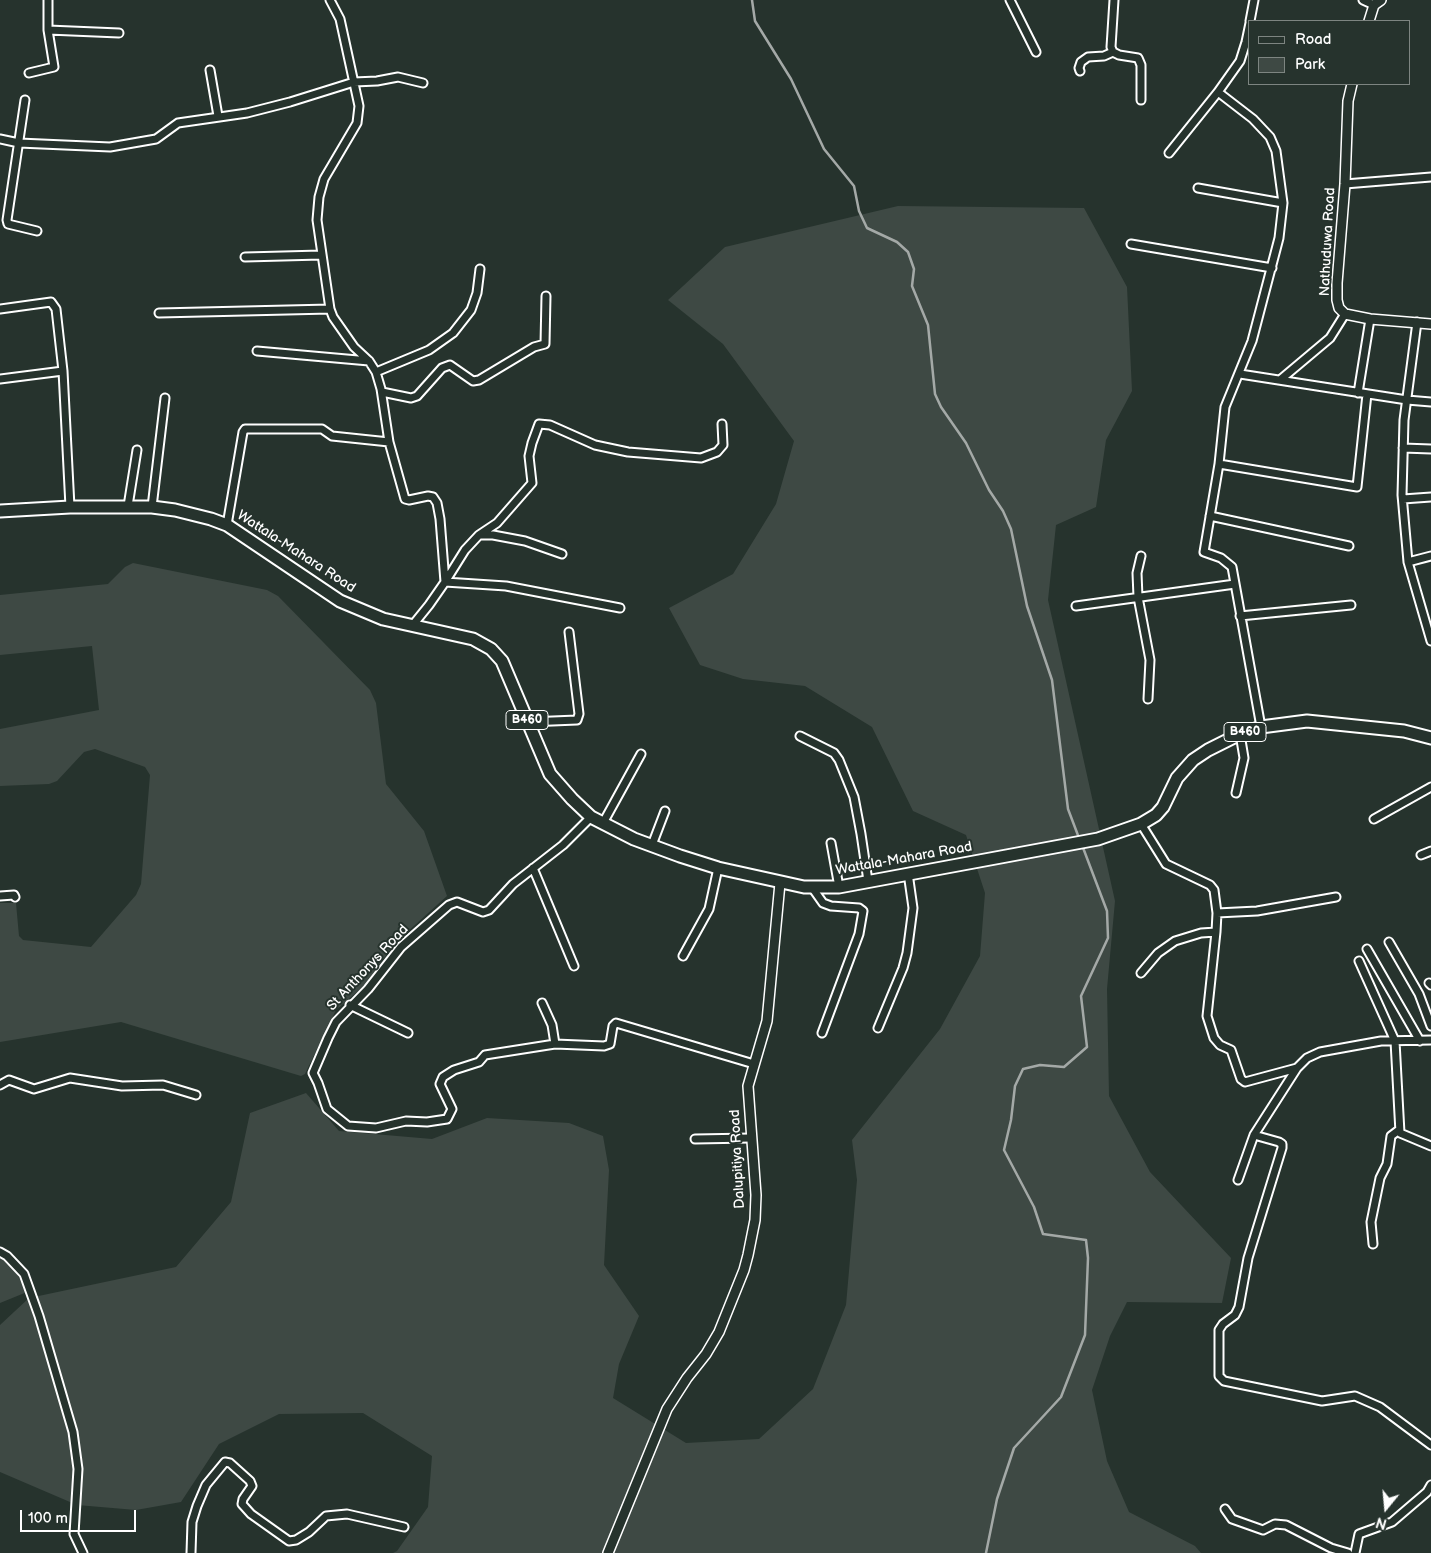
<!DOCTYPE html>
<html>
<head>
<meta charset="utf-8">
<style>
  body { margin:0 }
  #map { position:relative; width:1431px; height:1553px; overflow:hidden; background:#26332d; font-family:"Balsamiq Sans",sans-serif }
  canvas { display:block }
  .legend { position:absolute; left:1248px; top:20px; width:162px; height:65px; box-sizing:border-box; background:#26332d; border:1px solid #7d8581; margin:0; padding:6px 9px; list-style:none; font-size:15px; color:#fff }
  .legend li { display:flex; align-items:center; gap:10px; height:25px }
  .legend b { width:25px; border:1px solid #7d8581 }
  .north { position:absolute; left:1361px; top:1483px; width:50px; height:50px; -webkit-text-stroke:4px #26332d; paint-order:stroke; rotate:197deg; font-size:14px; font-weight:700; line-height:20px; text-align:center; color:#fff }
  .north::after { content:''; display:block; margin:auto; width:18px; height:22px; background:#fff; clip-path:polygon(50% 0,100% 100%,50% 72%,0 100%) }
  .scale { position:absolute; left:20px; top:1510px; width:116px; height:22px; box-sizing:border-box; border:2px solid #fff; border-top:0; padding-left:6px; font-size:15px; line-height:18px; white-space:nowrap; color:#fff; -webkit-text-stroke:4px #26332d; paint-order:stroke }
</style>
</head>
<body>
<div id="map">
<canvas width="1431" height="1553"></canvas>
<ul class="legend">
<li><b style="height:6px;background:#26332d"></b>Road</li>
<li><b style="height:14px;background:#3e4944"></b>Park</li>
</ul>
<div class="north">N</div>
<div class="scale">100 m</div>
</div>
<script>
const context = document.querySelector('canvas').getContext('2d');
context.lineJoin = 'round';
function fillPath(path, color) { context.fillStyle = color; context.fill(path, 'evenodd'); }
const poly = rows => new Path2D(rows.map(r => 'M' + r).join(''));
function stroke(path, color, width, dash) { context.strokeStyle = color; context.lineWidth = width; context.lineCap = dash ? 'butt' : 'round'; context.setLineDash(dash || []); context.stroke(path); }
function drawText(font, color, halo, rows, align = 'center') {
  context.font = font + ' "Balsamiq Sans",sans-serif'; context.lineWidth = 4; context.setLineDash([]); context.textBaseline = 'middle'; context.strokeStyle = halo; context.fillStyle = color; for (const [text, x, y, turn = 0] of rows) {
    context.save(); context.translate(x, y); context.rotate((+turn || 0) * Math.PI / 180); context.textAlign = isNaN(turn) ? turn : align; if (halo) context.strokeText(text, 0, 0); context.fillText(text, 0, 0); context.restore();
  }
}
const green = poly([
  [898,206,1084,208,1127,287,1132,391,1106,440,1096,507,1056,525,1048,600,1115,901,1107,989,1109,1096,1150,1172,1231,1258,1222,1303,1127,1302,1110,1336,1092,1390,1107,1461,1129,1512,1195,1546,1201,1553,393,1553,397,1551,428,1507,432,1456,363,1413,279,1414,219,1444,181,1502,136,1510,77,1505,0,1472,0,1325,29,1298,176,1267,231,1202,250,1113,306,1093,339,1131,432,1139,487,1118,569,1123,603,1136,609,1170,604,1265,639,1316,619,1364,613,1398,686,1443,759,1439,813,1389,846,1305,857,1180,852,1140,940,1029,980,956,985,893,966,835,913,811,872,727,805,686,743,679,700,665,669,608,733,574,776,504,794,441,723,344,668,300,725,247],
  [133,563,267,590,278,596,370,690,376,703,386,784,424,831,447,896,395,943,364,986,336,1010,305,1074,301,1076,121,1022,0,1042,0,903,16,903,19,936,23,940,91,947,136,895,141,884,150,775,145,767,95,749,84,752,57,781,49,784,0,786,0,729,99,710,92,646,0,655,0,595,108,584,125,567],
  [0,1256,10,1262,27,1292,0,1303]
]);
const stream = poly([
  [752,0,755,21,791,79,824,149,854,186,859,211,867,228,897,242,908,252,914,269,912,286,928,325,935,394,941,407,966,443,989,490,1003,511,1011,529,1027,606,1052,680,1068,809,1079,838],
  [986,1553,997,1499,1014,1448,1061,1397,1085,1335,1088,1258,1086,1240,1043,1234,1034,1207,1004,1150,1011,1120,1015,1086,1023,1069,1040,1065,1064,1067,1087,1047,1081,996,1108,938,1107,911,1082,845]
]);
const minor = poly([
  [330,0,340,19,359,106,357,123,324,179,319,197,317,220,330,309,333,317,354,347,369,361,376,372,381,389,389,442,405,499,409,500,428,496,433,497,437,503,440,519,445,582,429,605,412,626],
  [1010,0,1036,52],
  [1114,0,1111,47,1113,52,1119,55,1138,58,1141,65,1141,100],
  [1363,0,1374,5],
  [1250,21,1254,0],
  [48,30,119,33],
  [210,70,218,116],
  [1080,71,1079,68,1081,62,1088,57,1104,56,1113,52],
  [29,73,54,67,48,30,48,0],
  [1218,92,1253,119,1270,137,1276,151,1283,203,1279,238,1252,341,1225,407,1219,464,1204,552,1221,558,1232,567,1261,727],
  [25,100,7,220,8,224,37,231],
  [0,139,19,143,110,147,156,139,178,123,247,113,290,102,354,82,377,81,398,77,423,83],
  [1169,153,1218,92,1240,61,1246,42,1250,23],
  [1345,184,1431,177],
  [1198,188,1283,203],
  [1131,244,1272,268],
  [245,257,321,255],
  [0,309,51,302,56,309,63,371,70,507],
  [159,313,330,309],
  [1417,322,1404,420,1402,495,1408,562,1431,641],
  [257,351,369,361],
  [376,372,429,350,453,333,471,310,477,293,480,269],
  [1240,374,1407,400,1431,402],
  [0,379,63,371],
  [1280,380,1330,338,1345,314],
  [382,392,411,398,417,396,442,368,450,365,473,381,479,380,534,347,545,344,546,296],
  [1358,393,1370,319],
  [1403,448,1431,449],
  [1219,464,1357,487,1367,394],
  [1403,499,1431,497],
  [128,506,137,450],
  [152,507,165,398],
  [1210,516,1349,546],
  [227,525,243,432,245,429,322,429,332,436,389,442],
  [481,535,493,535,525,541,562,554],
  [1141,556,1137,573,1138,597,1150,660,1148,699],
  [1408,562,1431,556],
  [1076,606,1235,584],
  [620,608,506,586,445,582,465,550,479,535,497,523,532,483,529,456,532,443,539,424,550,425,595,445,628,452,701,458,717,452,723,445,722,424],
  [1240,616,1351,605],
  [528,722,577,720,579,714,569,632],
  [800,736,834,753,839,760,854,797,861,834,868,881],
  [1236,793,1244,758,1240,734],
  [1374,819,1431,787],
  [603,823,641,754],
  [1141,824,1166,864,1210,885,1214,890,1217,913,1216,932,1207,1016,1214,1038,1220,1045,1231,1050,1241,1079,1245,1082,1297,1068,1307,1058,1320,1052,1381,1041,1431,1040],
  [831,843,839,887],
  [652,845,665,811],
  [1421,855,1431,851],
  [533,868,574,966],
  [811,886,823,903,831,906,859,908,863,911,859,934,822,1033],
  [0,896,14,895,15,897],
  [1217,913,1257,911,1336,897],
  [1389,942,1419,994,1431,1026],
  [1367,949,1420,1041],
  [683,956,709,909,718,868],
  [1359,961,1395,1041,1400,1133,1431,1146],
  [1141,973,1158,953,1175,941,1201,933,1216,932],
  [1429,983,1431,985],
  [542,1003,552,1025,555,1044,485,1055,479,1062,454,1070,443,1077,440,1084,452,1109,447,1119,427,1122,406,1121,376,1128,348,1126,327,1109,318,1083,313,1073,328,1038,336,1022,368,989,401,947,449,905,457,902,483,912,489,910,513,884,563,845,591,817],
  [350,1005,408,1033],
  [878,1028,903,968,907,953,913,908,908,873],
  [555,1044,604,1046,610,1044,613,1026,616,1023,754,1064],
  [0,1085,9,1080,34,1089,70,1078,122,1086,163,1085,196,1095],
  [1254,1135,1279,1142,1282,1144,1282,1148,1248,1258,1239,1307,1235,1315,1223,1324,1219,1330,1219,1376,1224,1381,1322,1401,1355,1396,1380,1407,1431,1445],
  [695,1139,751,1138],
  [1238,1180,1254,1135,1297,1068],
  [1373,1244,1371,1222,1380,1178,1387,1164,1391,1136,1399,1130],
  [0,1252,7,1256,24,1274,39,1316,73,1432,78,1469,74,1534,83,1553],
  [1225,1509,1232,1519,1263,1530,1275,1524,1286,1525,1331,1548,1348,1553],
  [191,1553,192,1522,197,1506,206,1485,225,1462,230,1463,250,1481,252,1486,243,1499,242,1504,251,1514,289,1541,296,1540,309,1532,326,1516,347,1514,404,1527],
  [1355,1553,1359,1534,1392,1522,1427,1492,1431,1485]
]);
const tertiary = poly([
  [1369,21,1374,5,1381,0],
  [1352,84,1348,101,1345,184,1337,283,1337,300,1339,308,1345,314,1370,319,1431,324],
  [608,1553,667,1409,687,1378,706,1354,719,1332,744,1270,748,1255,755,1220,756,1195,748,1086,767,1021,780,883]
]);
const primary = poly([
  [0,511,70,507,152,507,175,510,211,519,227,525,340,601,383,619,473,639,491,649,502,661,550,774,572,799,591,817,634,839,680,856,718,868,804,887,839,887,1098,839,1141,824,1156,815,1163,807,1177,778,1193,760,1208,750,1240,734,1261,727,1307,721,1404,731,1431,738]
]);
const shields = [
  [527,720,42],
  [1245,732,42]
];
const shieldNames = [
  ["B460",527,720],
  ["B460",1245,732]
];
const streetNames = [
  ["Nathuduwa Road",1328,242,-87],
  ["Wattala-Mahara Road",296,552,33],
  ["Wattala-Mahara Road",904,859,-10],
  ["St Anthonys Road",368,968,-47],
  ["Dalupitiya Road",738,1159,-93]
];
fillPath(green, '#3e4944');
stroke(stream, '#a4a9a7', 2.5);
stroke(minor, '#fff', 11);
stroke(tertiary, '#fff', 12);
stroke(primary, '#fff', 15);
stroke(minor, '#26332d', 7);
stroke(tertiary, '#26332d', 9);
stroke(primary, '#26332d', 11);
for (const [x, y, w] of shields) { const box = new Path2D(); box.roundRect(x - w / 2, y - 9.5, w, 19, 4); context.fillStyle = '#26332d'; context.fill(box); stroke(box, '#fff', 1); }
drawText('bold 12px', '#fff', null, shieldNames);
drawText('14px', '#fff', '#26332d', streetNames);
</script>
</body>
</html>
